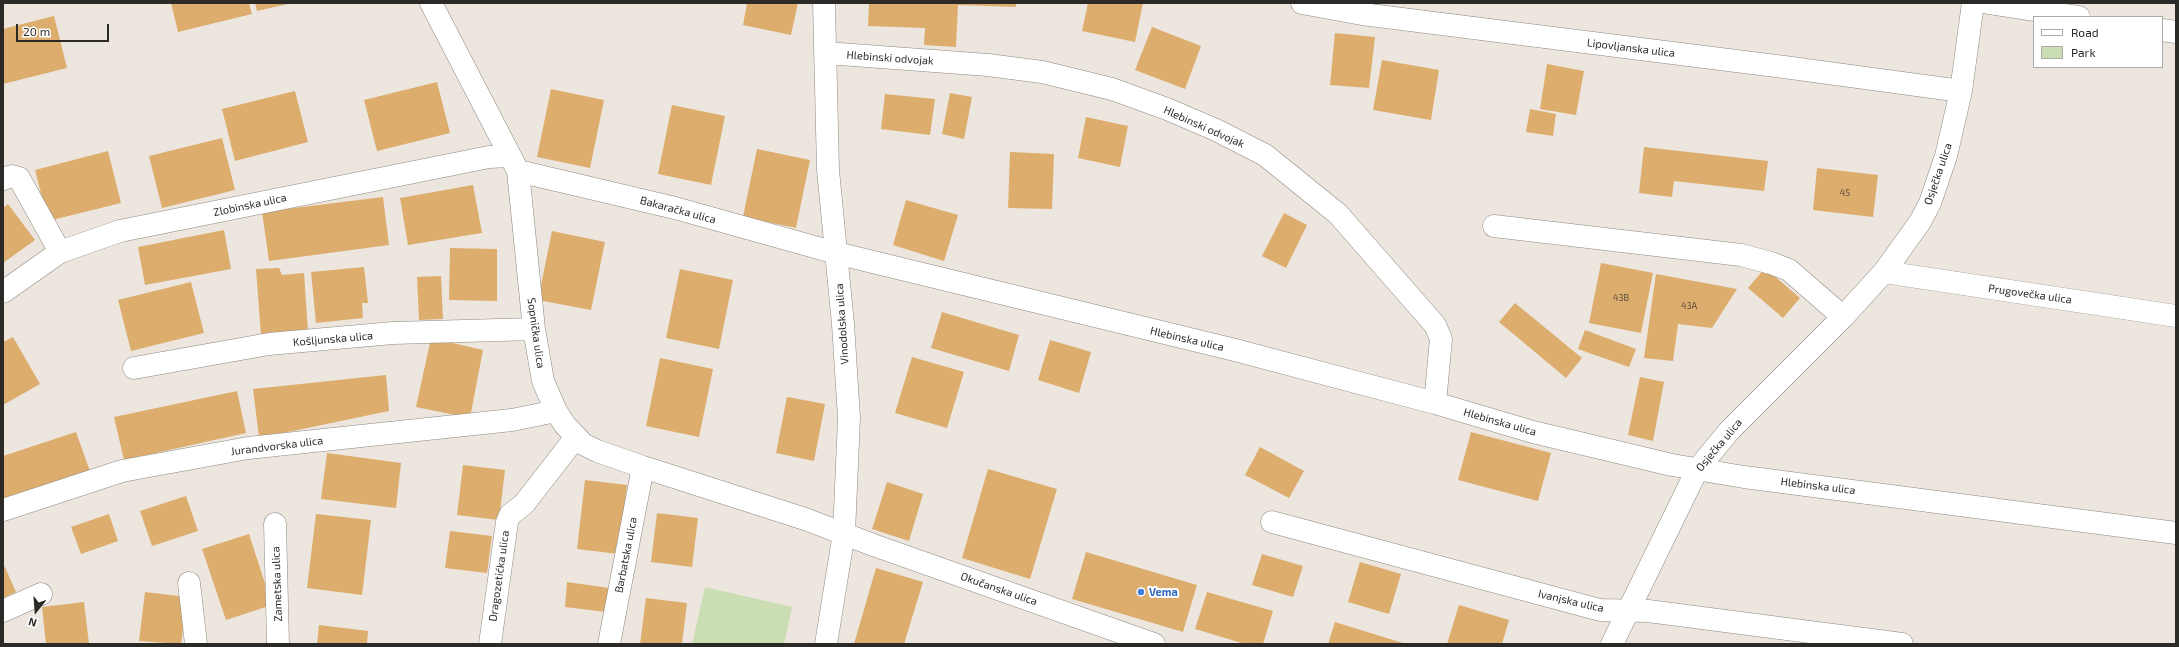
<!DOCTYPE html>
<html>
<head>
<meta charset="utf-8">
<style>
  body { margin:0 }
  #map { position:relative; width:2179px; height:647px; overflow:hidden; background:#ece6de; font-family:"Exo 2",sans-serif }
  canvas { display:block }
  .frame { position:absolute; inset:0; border:4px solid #2c2a27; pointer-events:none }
  .legend { position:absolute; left:2033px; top:16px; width:130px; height:52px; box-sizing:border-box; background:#fff; border:1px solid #abaaa9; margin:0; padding:5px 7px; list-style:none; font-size:12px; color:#2c2a27 }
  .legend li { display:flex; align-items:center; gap:8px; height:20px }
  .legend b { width:20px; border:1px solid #abaaa9 }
  .north { position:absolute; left:16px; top:591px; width:40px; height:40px; -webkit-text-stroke:3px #fff; paint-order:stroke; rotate:197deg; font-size:11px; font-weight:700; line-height:16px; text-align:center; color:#2c2a27 }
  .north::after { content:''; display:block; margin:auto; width:14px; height:18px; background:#2c2a27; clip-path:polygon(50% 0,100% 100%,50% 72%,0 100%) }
  .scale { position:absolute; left:16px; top:24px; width:93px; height:18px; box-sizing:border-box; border:2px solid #2c2a27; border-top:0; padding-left:5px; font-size:12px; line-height:14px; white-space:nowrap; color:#2c2a27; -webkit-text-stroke:3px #fff; paint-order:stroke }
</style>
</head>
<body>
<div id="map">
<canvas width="2179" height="647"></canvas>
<div class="frame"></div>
<ul class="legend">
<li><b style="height:5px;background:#fff"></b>Road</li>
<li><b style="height:11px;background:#cbdeb3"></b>Park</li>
</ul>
<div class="north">N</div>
<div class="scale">20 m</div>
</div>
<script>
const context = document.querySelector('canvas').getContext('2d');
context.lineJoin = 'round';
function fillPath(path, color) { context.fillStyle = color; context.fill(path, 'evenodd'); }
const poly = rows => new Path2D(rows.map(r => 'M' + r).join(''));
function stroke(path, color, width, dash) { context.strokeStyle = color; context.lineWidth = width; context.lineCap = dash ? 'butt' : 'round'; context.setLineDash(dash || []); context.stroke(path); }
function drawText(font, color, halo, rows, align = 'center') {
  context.font = font + ' "Exo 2",sans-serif'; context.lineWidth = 4; context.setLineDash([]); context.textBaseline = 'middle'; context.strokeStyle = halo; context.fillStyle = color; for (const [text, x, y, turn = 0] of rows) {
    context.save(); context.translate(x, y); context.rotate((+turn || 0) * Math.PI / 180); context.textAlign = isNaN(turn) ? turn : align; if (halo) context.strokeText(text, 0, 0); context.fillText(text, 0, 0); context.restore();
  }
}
const green = poly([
  [705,587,792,607,784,644,692,644]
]);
const building = poly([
  [171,3,249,3,252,14,178,32],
  [255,3,288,3,288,4,257,11],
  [747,3,798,3,791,35,743,25],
  [869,3,1016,3,1016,7,958,5,956,47,924,45,925,28,868,26],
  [1088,3,1143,3,1135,42,1082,31],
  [54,16,67,68,3,84,3,29],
  [1152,27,1201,46,1185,89,1135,70],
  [1335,33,1375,37,1369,88,1330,85],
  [1382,60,1439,70,1431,120,1373,110],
  [1547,64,1584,71,1576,115,1540,109],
  [437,82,450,133,377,151,364,100],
  [551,89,604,100,590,168,537,157],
  [295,91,308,142,235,161,222,109],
  [950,93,972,97,964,139,942,134],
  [885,94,935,99,930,135,881,129],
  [672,105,725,116,711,185,658,174],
  [1530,109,1556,114,1553,136,1526,132],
  [1086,117,1128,126,1120,167,1078,158],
  [222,138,235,190,162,208,149,156],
  [1644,147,1768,161,1764,191,1674,181,1672,197,1639,193],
  [757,149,810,160,796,228,743,217],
  [108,151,121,203,48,221,35,170],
  [1010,152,1054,154,1052,209,1008,208],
  [1817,168,1878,175,1873,217,1813,210],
  [473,185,482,233,408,245,400,198],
  [383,197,389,245,269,261,262,212],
  [906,200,958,215,944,261,893,245],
  [8,204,35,240,3,263,3,208],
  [1284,213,1307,225,1286,268,1262,256],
  [224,230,231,269,145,285,138,247],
  [552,231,605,242,591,310,538,300],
  [450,248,497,249,497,301,449,300],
  [1601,263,1653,273,1641,333,1589,323],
  [364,267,368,303,362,303,363,318,316,323,311,272],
  [279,268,282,275,304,273,308,332,261,335,256,269],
  [1765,268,1800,298,1783,318,1748,288],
  [680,269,733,280,719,349,666,338],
  [1656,274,1737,289,1712,328,1678,324,1673,361,1644,358],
  [441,276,443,319,419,320,417,277],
  [191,282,204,333,131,351,118,300],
  [1515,303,1582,358,1566,378,1499,322],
  [942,312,1019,335,1009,371,931,348],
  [1585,330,1636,349,1629,367,1578,349],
  [13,337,40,384,3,405,3,342],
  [431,338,483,350,470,418,416,407],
  [1050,340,1091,352,1079,393,1038,380],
  [912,357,964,372,947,428,895,413],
  [660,358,713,369,699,437,646,426],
  [386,375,389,411,259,438,253,389],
  [1640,377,1664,382,1653,441,1628,435],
  [237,391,246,433,124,460,114,417],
  [787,397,825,404,814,461,776,453],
  [76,432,92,477,3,507,3,456],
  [1471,432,1551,453,1538,501,1458,480],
  [1260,447,1304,471,1289,498,1245,475],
  [327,453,401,463,396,508,321,499],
  [463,465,505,470,499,520,457,515],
  [988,469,1057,489,1030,579,962,558],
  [585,480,627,485,618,554,577,549],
  [887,482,923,494,909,541,872,529],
  [186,496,198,531,152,546,140,511],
  [657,513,698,518,692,567,651,562],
  [109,514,118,541,81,554,71,527],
  [316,514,371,520,362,595,307,588],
  [450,531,492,536,487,573,445,568],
  [249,534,272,605,226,620,202,549],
  [1086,552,1197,585,1183,632,1072,599],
  [1262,554,1303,566,1293,597,1252,585],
  [1360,562,1401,574,1389,614,1348,602],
  [3,563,16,592,3,598],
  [876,568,923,582,904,644,854,644],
  [567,582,609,588,606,612,565,607],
  [145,592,187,597,181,644,139,641],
  [1207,592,1273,611,1263,644,1245,644,1195,629],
  [646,598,687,603,682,644,640,644],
  [84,602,89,644,46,644,42,607],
  [1459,605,1509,620,1502,644,1447,644],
  [1335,622,1406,644,1328,644],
  [319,625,368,631,367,644,317,644]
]);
const minor = poly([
  [431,3,518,171,534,329,543,381,556,411,565,425,583,444,597,451,643,467,805,519,876,546,1154,644],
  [824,3,828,170,843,324,849,418,844,533,826,644],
  [1302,3,1362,14,1784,67,1961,91],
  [1988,3,2079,17],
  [2162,30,2176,32],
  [826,53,988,65,1042,72,1112,89,1167,109,1216,130,1265,155,1338,214,1435,325,1441,339,1435,403],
  [518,171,675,208,836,253,1235,350,1435,403,1533,432,1672,465,1744,477,2176,533],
  [3,179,12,176,19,178,60,252],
  [1494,226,1741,255,1771,263,1789,270,1843,317],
  [1884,272,2176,316],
  [3,292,60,252,120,231,489,157,510,156],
  [134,368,269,344,393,333,534,329],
  [3,510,122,471,248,448,512,420,556,411],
  [1272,522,1600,610,1648,611,1902,644],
  [275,524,278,644],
  [189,583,196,644],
  [3,611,41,594],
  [490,644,507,522,510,515,524,504,576,437],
  [609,644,643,467],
  [1612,644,1697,470,1729,431,1843,317,1884,272,1920,222,1930,203,1946,156,1961,91,1973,3]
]);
const markers = [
  [1141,592,4,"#3f7fe0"]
];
const numberNames = [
  ["45",1845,193],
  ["43B",1621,298],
  ["43A",1689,306]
];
const streetNames = [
  ["Lipovljanska ulica",1631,48,7],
  ["Hlebinski odvojak",890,58,4],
  ["Hlebinski odvojak",1204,127,24],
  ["Osječka ulica",1938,174,-71],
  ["Zlobinska ulica",250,205,-12],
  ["Bakaračka ulica",678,210,15],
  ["Prugovečka ulica",2030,294,8],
  ["Vinodolska ulica",842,324,-94],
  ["Sopnička ulica",536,333,82],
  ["Košljunska ulica",333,339,-5],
  ["Hlebinska ulica",1187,339,13],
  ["Hlebinska ulica",1500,422,16],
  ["Osječka ulica",1719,445,-50],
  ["Jurandvorska ulica",277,446,-7],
  ["Hlebinska ulica",1818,486,7],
  ["Barbatska ulica",626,555,-79],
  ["Dragozetićka ulica",499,576,-82],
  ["Zametska ulica",277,584,-92],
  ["Okučanska ulica",999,589,19],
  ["Ivanjska ulica",1571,601,13]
];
const shopNames = [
  ["Vema",1149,592]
];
fillPath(green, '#cbdeb3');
fillPath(building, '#ddad6e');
stroke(minor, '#8d8881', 23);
stroke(minor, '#fff', 22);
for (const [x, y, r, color] of markers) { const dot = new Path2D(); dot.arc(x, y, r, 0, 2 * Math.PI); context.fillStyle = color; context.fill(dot); stroke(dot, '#fff', 1.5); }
drawText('9px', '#584b39', null, numberNames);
drawText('11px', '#2c2a27', '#fff', streetNames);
drawText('bold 11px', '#366cbe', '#fff', shopNames, 'left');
</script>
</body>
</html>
